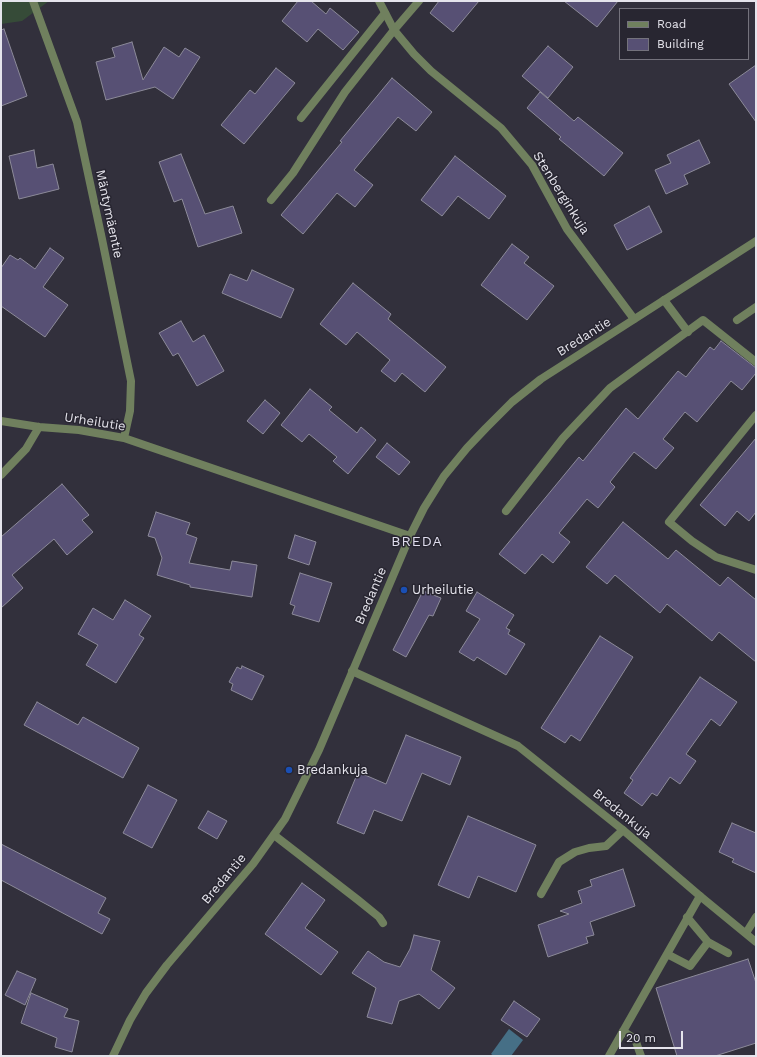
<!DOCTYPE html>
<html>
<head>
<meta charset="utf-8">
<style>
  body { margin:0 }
  #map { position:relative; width:757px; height:1057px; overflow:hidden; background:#32303c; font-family:"Work Sans",sans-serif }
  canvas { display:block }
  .frame { position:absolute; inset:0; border:2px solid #e5e4ec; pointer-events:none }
  .legend { position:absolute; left:619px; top:8px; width:130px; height:52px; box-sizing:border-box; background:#282631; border:1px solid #74727c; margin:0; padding:5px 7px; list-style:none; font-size:12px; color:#e5e4ec }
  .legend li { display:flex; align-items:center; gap:8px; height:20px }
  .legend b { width:20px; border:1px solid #74727c }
  .scale { position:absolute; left:619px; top:1031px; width:64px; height:18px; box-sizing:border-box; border:2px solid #e5e4ec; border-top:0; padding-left:5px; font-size:12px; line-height:14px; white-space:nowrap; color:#e5e4ec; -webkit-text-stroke:3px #282631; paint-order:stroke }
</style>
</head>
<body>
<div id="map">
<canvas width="757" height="1057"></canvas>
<div class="frame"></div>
<ul class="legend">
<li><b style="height:5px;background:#70805e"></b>Road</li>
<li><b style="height:11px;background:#575074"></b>Building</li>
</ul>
<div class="scale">20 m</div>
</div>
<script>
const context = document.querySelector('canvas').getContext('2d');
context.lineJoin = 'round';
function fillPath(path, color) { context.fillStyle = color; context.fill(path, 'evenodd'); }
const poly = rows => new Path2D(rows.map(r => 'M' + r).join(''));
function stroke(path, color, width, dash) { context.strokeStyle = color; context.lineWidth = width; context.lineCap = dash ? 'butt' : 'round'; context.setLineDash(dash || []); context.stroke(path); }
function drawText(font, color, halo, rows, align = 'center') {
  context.font = font + ' "Work Sans",sans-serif'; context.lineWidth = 3; context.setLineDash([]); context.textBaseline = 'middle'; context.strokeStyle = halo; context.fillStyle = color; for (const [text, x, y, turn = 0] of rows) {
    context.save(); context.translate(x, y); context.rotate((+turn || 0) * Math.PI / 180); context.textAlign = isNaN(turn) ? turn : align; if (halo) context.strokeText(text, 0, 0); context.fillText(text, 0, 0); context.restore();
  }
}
const green = poly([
  [1,1,49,1,22,21,1,24]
]);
const water = poly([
  [509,1029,523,1040,511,1056,494,1056,491,1054]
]);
const building = poly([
  [298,1,311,1,326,14,330,8,359,32,343,50,318,29,307,42,282,21,298,1],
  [439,1,479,1,453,32,430,13,439,1],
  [564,1,618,1,597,27,564,1],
  [4,29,27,96,1,106,1,30,4,29],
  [132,42,143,80,164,47,179,57,185,48,200,57,173,99,155,87,106,100,96,62,115,57,112,48,132,42],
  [548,46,573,67,548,98,522,76,548,46],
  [756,65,756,122,729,84,756,65],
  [276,68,295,83,244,144,221,125,250,90,255,94,276,68],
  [392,78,432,112,416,131,398,117,354,170,373,185,355,207,337,193,303,234,281,215,342,142,340,141,392,78],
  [540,92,574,121,578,117,623,153,604,176,559,139,561,137,527,108,540,92],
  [699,140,710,163,684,175,688,184,666,194,655,170,671,163,667,155,699,140],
  [34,150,37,168,53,164,59,189,19,199,9,156,34,150],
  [181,154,205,214,233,206,242,233,198,247,182,199,174,202,159,162,181,154],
  [455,156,506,196,489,219,458,196,442,216,421,200,455,156],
  [649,206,662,232,627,250,614,225,649,206],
  [512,244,529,257,524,263,554,286,527,320,481,285,512,244],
  [50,248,64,258,43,287,68,305,45,337,1,306,1,268,10,255,18,260,20,258,35,269,50,248],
  [252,270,294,289,281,318,222,293,230,274,247,281,252,270],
  [353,283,391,314,388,319,446,367,425,392,402,373,395,382,381,371,390,360,357,332,346,345,320,324,353,283],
  [181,321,193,342,204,335,224,371,197,386,178,353,173,356,159,333,181,321],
  [721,341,756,368,756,373,742,390,731,381,697,422,685,412,663,439,674,448,656,469,634,452,610,482,615,487,598,508,587,499,559,533,570,542,553,563,542,554,525,574,499,554,579,457,583,461,626,408,638,419,678,371,686,377,710,347,714,350,721,341],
  [310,389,332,407,329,410,357,433,361,427,376,440,348,474,333,461,337,457,309,434,302,442,281,425,310,389],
  [265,400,280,413,263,434,247,421,265,400],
  [756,438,756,512,749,521,737,511,725,526,700,505,756,438],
  [387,443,410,462,399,475,376,457,387,443],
  [62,484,89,515,82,520,93,532,67,555,54,539,12,575,23,588,1,608,1,537,62,484],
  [156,512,190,523,186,534,197,538,189,563,230,570,232,561,257,565,252,597,190,587,190,585,157,575,162,558,155,538,148,536,156,512],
  [623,522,668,559,676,550,720,586,728,577,756,600,756,662,719,632,712,641,667,604,660,613,615,575,607,584,586,567,623,522],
  [295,535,316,542,309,565,288,558,295,535],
  [300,573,332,583,319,622,292,614,295,606,290,604,300,573],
  [423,591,441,598,433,616,429,615,406,657,393,650,423,591],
  [477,592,514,615,506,628,510,630,508,634,525,644,506,675,477,657,474,661,459,652,480,619,466,611,477,592],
  [125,600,151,616,139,635,144,638,116,683,86,665,98,645,78,634,93,608,113,620,125,600],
  [600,636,633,657,580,741,571,735,565,743,541,728,600,636],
  [242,666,264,676,252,700,231,690,233,684,229,682,237,667,241,669,242,666],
  [700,677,737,702,720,726,711,719,686,754,696,761,680,784,670,777,657,796,652,793,642,806,624,793,633,780,630,778,700,677],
  [37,702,78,725,83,717,139,748,123,778,24,725,37,702],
  [406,735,461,757,450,785,422,773,402,821,374,810,364,834,337,823,358,772,386,784,406,735],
  [148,785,177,800,152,848,123,833,148,785],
  [208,811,227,821,217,839,198,828,208,811],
  [468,816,536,845,516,892,478,876,469,898,438,885,468,816],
  [732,823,756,833,756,873,732,862,734,859,719,852,732,823],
  [1,844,106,898,98,913,110,919,102,934,1,880,1,844],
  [623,869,635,906,590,922,594,935,586,937,588,943,548,957,538,925,569,914,560,911,582,903,578,891,592,886,590,880,623,869],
  [302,883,325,900,305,928,338,952,321,975,265,934,302,883],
  [414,935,440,941,431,970,455,988,439,1009,419,994,399,1001,392,1024,367,1017,376,988,352,973,368,951,384,962,400,967,410,949,414,935],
  [748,959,756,983,756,1043,715,1056,677,1056,656,988,748,959],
  [17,971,36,979,25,1005,5,995,17,971],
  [31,993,68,1009,64,1017,79,1021,72,1052,55,1047,57,1038,21,1023,31,993],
  [514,1001,540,1019,527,1037,501,1020,514,1001]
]);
const service = poly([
  [301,118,385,13],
  [271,200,293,173,345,92,394,30,419,1],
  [664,300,688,332],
  [737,320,756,307],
  [756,415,669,522,692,541,716,557,756,570],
  [506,511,563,438,610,388,703,320,756,362],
  [274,835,358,900,379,917,383,923],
  [541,894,559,862,575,852,589,848,606,846,623,830],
  [687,917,708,942,728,953],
  [667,954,690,966,708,942],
  [623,1031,635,1039,641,1056],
  [609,1056,700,896]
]);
const minor = poly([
  [33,1,77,122,102,239,131,381,130,411,124,438],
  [379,1,394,30,414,54,431,71,501,128,532,165,567,229,634,319],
  [1,421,39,427,79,430,124,438,410,536],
  [1,475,26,449,39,427],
  [352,671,518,746,623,830,700,896,756,942],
  [746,933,756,917]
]);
const tertiary = poly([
  [113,1056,130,1020,146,993,167,965,253,864,285,819,319,750,410,536,424,508,444,476,467,448,486,428,512,402,541,379,756,241]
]);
const markers = [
  [404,590,4,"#1a4fb4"],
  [289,770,4,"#1a4fb4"]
];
const streetNames = [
  ["Stenberginkuja",561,193,58],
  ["Mäntymäentie",109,214,78],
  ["Bredantie",584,337,-32],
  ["Urheilutie",95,422,9],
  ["Bredantie",371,596,-67],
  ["Bredankuja",622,814,39],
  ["Bredantie",224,879,-50]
];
const poiNames = [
  ["Urheilutie",412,590],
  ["Bredankuja",297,770]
];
const neighbourhoodNames = [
  ["BREDA",417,542]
];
fillPath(green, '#364b38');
fillPath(water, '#466f86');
fillPath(building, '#575074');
stroke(building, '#8c8a99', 1);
stroke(service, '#70805e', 8);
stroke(minor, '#70805e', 8);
stroke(tertiary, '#70805e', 8);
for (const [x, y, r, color] of markers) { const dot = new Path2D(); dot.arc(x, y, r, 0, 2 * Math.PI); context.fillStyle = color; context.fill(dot); stroke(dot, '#282631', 1.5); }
drawText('13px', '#e5e4ec', '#282631', streetNames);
drawText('13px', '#e5e4ec', '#282631', poiNames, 'left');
context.letterSpacing = '1px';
drawText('14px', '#e0deee', '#282631', neighbourhoodNames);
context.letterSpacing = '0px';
</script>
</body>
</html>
